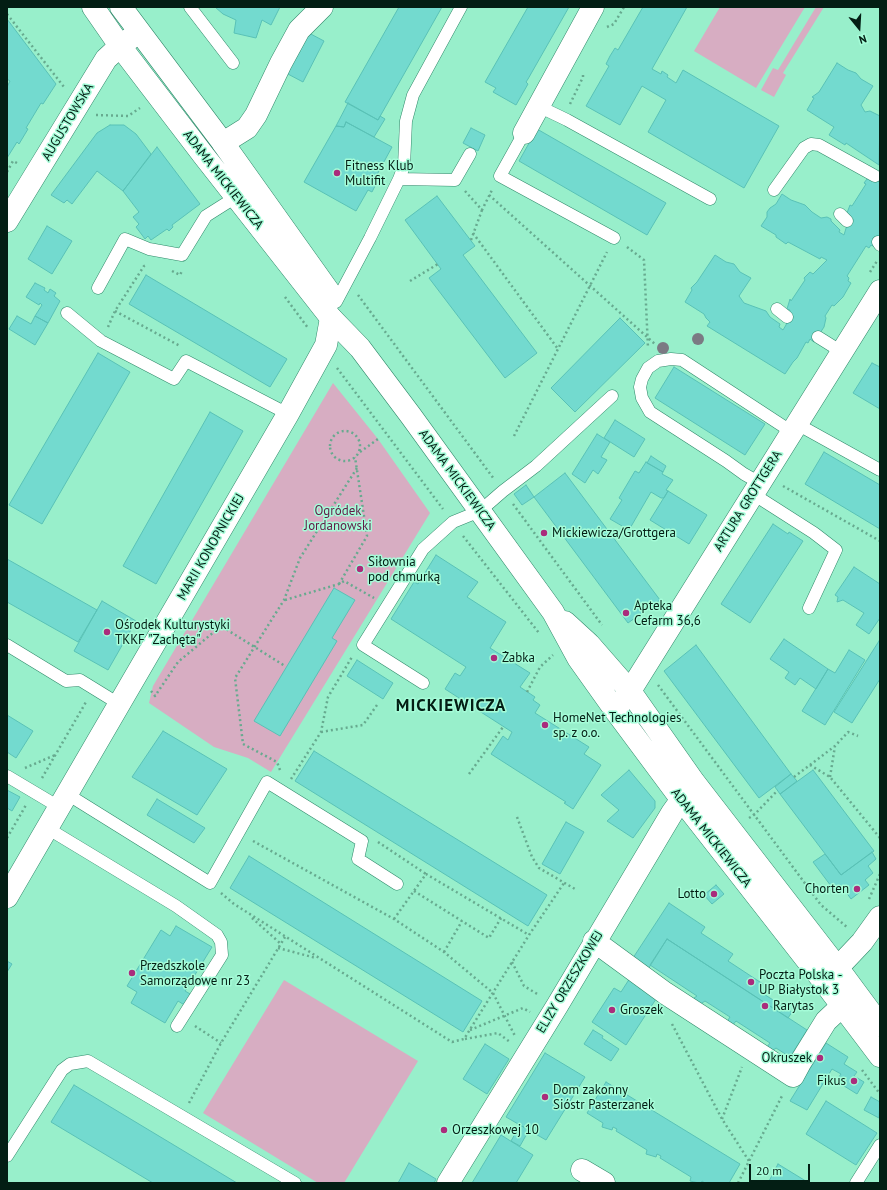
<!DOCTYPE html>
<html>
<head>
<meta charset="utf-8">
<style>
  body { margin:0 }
  #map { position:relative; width:887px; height:1190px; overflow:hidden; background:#98efcb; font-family:"PT Sans",sans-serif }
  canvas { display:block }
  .frame { position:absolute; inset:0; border:8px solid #031e14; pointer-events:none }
  .north { position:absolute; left:839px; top:8px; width:40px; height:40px; -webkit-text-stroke:3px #a5fcd8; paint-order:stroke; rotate:162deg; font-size:11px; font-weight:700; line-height:16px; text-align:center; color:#031e14 }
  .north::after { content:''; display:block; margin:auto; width:14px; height:18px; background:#031e14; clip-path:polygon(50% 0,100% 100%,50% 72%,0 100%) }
  .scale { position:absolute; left:749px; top:1164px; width:61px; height:18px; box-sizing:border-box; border:2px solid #031e14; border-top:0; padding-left:5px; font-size:12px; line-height:14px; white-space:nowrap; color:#031e14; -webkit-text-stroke:3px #a5fcd8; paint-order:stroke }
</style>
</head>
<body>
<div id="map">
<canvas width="887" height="1190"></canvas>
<div class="frame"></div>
<div class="north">N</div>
<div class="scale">20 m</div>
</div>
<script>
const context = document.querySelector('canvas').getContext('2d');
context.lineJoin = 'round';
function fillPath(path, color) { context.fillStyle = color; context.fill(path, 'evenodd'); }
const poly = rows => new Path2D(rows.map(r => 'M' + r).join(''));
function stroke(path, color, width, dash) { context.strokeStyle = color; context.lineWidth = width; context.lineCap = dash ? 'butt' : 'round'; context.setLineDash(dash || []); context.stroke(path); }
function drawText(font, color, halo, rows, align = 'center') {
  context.font = font + ' "PT Sans",sans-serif'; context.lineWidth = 3; context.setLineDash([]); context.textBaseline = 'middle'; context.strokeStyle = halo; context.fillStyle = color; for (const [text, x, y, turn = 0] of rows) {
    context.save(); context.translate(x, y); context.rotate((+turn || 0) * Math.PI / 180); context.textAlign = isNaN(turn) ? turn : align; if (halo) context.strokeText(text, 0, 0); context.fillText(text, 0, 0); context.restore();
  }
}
const green = poly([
  [720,7,805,7,756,88,694,51],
  [816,7,824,7,783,73,786,75,774,97,761,90,773,68,778,70],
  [333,383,378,439,430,513,271,772,248,758,214,747,149,703,153,686],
  [284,980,418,1061,344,1183,318,1183,203,1113]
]);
const building = poly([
  [215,7,280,7,271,25,262,20,256,38,234,33,236,20,223,14,215,7],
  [399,7,442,7,378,120,345,102,399,7],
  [528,7,569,7,528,79,526,82,528,84,516,105,493,92,496,88,485,82,528,7],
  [643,7,687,7,652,69,661,74,662,71,668,75,667,77,676,83,683,70,779,126,744,188,648,132,666,100,642,86,620,125,586,106,609,66,606,64,610,56,615,48,618,50,643,7],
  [7,19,56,84,43,104,41,103,26,128,28,129,19,144,17,142,7,158,7,87,10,81,7,79,7,19],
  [307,32,324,41,303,82,286,73,307,32],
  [837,63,848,70,856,73,861,79,873,86,861,105,865,112,870,111,880,116,879,165,846,143,845,145,829,135,834,127,807,110,814,98,812,97,819,92,837,63],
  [348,103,378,120,380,116,385,119,374,137,346,122,344,127,336,126,348,103],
  [346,122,392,147,373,182,376,184,372,192,368,190,356,211,304,182,336,126,344,127,346,122],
  [110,125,124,125,136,134,151,154,123,191,97,171,72,204,67,200,64,203,51,195,97,133,110,125],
  [471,128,485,135,478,151,463,143,471,128],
  [537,129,666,203,647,235,519,161,537,129],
  [157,147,200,204,172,225,173,227,169,231,167,229,151,240,148,236,145,239,136,227,139,224,133,217,139,212,123,191,157,147],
  [880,172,880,239,875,247,871,245,869,248,866,246,847,276,849,278,848,281,851,283,843,297,834,306,832,305,825,316,826,318,824,327,814,342,810,339,808,343,806,342,797,358,793,362,785,374,707,326,710,322,706,318,704,314,685,302,692,290,691,288,697,282,715,255,726,262,734,264,740,272,751,278,739,296,744,303,766,311,770,317,780,324,779,327,783,330,786,325,790,310,787,309,790,299,791,301,805,280,804,278,810,272,813,274,827,260,821,257,820,259,788,242,786,244,776,237,776,235,761,226,767,217,767,212,770,208,776,204,782,194,791,200,805,205,812,212,821,218,827,217,831,219,831,221,840,230,839,232,844,235,850,215,847,213,850,205,852,206,866,184,864,183,867,179,880,172],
  [437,196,475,246,463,255,537,353,505,378,429,278,441,269,405,220,437,196],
  [47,226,72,241,52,274,28,259,47,226],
  [146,275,287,359,270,387,129,304,146,275],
  [35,283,45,288,44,290,48,293,50,289,56,293,54,296,60,301,48,323,35,316,42,305,40,303,39,305,26,297,35,283],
  [17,316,31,324,35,316,48,323,35,345,9,329,17,316],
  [620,318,645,343,575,412,551,388,620,318],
  [98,353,130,372,42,524,9,505,98,353],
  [872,363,880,367,880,409,853,393,872,363],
  [674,367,765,424,745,455,655,398,674,367],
  [210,412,243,431,156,584,123,566,210,412],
  [615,420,645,439,634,457,604,438,615,420],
  [597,434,610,442,601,457,607,460,598,474,593,470,585,483,572,474,597,434],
  [824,452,880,485,880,529,805,484,824,452],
  [651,456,666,466,663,472,647,463,651,456],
  [646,462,663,472,662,474,673,480,666,490,668,491,664,498,661,498,651,492,629,530,610,519,622,500,619,498,635,471,639,473,646,462],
  [565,473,660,600,628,623,534,497,565,473],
  [526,485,534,497,522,505,514,494,526,485],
  [668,491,707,515,689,544,650,520,668,491],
  [773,524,788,534,789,532,803,541,750,623,721,604,773,524],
  [436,555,478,582,467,597,506,622,490,648,530,673,520,687,535,697,533,700,540,705,535,713,589,747,584,754,601,765,573,809,564,803,566,802,491,754,503,736,508,740,512,732,445,689,455,673,460,676,466,667,391,619,414,582,418,584,436,555],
  [7,559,97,610,78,642,7,602,7,559],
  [854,567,880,584,880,618,869,634,856,625,864,613,843,600,837,602,838,597,835,595,854,567],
  [334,588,355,600,332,638,337,641,280,736,254,721,334,588],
  [102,601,136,621,108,670,74,651,102,601],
  [784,639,828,669,816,689,800,678,795,685,785,678,789,672,770,659,784,639],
  [879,641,880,642,880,679,852,723,834,712,879,641],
  [696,645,791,774,759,798,664,671,696,645],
  [849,650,865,660,825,725,802,711,828,669,835,673,849,650],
  [357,660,393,683,383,699,347,676,357,660],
  [7,715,33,731,16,758,7,752,7,715],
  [163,731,227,769,197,815,132,777,163,731],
  [314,751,547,895,528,926,295,781,314,751],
  [629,770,655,801,655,808,633,838,607,821,619,810,601,795,629,770],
  [813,770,874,851,841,875,780,794,813,770],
  [791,774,797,781,780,794,775,787,791,774],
  [7,790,20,797,12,811,7,808,7,790],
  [157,799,205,828,194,843,147,815,157,799],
  [566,822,584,832,560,874,542,864,566,822],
  [872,852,876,859,868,866,873,873,865,880,869,885,851,899,841,885,834,890,813,862,825,854,841,875,872,852],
  [249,856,482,1001,463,1032,230,888,249,856],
  [716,885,724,894,712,904,704,895,716,885],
  [669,903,705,927,701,933,733,954,728,961,763,984,759,991,792,1012,788,1018,667,939,645,974,629,964,669,903],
  [176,926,212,947,185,991,192,995,186,1006,178,1001,165,1023,131,1003,137,992,127,986,161,930,170,936,176,926],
  [667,939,807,1030,790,1057,776,1048,772,1051,767,1047,770,1043,736,1021,732,1026,728,1020,730,1017,705,1001,699,1005,694,998,697,996,650,965,667,939],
  [7,961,12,964,7,972,7,961],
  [630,978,658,996,626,1045,592,1022,614,988,621,992,630,978],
  [593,1030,603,1036,602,1038,619,1049,611,1061,584,1044,593,1030],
  [826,1043,848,1057,844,1064,857,1072,854,1076,864,1082,857,1094,836,1081,841,1074,832,1069,807,1110,790,1101,826,1043],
  [485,1044,509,1059,487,1094,463,1079,485,1044],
  [545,1053,585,1077,546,1140,506,1117,545,1053],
  [606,1082,740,1164,729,1183,705,1183,702,1181,701,1183,699,1183,690,1181,691,1177,660,1158,661,1156,657,1154,656,1157,646,1154,647,1150,616,1131,617,1129,613,1127,612,1130,602,1127,603,1123,587,1113,606,1082],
  [74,1085,237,1183,153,1183,51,1122,74,1085],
  [871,1097,880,1102,879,1118,864,1110,871,1097],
  [826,1101,877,1133,856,1165,806,1134,826,1101],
  [520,1125,529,1130,520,1146,511,1141,520,1125],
  [501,1135,533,1155,516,1183,472,1183,501,1135],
  [409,1163,436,1179,434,1183,398,1183,409,1163],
  [778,1164,809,1183,768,1183,778,1164]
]);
const path = poly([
  [7,14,64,87],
  [607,27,614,24,624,7],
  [570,104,583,77,583,72],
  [96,115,128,116,140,108],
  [7,172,13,161,17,163],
  [465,191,482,210,492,190],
  [489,195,656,345],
  [473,233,558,349],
  [471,240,482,210],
  [627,247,644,260,648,348],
  [172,271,180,275,182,271],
  [870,272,877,261],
  [410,281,438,264],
  [358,295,494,479],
  [285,297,308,328],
  [115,311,180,346],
  [108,327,115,311,144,266,146,265],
  [337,368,443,509],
  '330 446a15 15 0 1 1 30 0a15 15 0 1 1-30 0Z',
  [514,436,607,252],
  [360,452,378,439],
  [783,486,880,541],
  [513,504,602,625],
  [463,536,539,633],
  [339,584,367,536,355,457],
  [285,600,339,584,344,581,374,598],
  [658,685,821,905,848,928],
  [151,691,155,696,178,662,221,626,285,666],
  [527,692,540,667,553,655],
  [321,732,363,725,377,705],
  [810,765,830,777,880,838],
  [25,768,55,755],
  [280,770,277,762,243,744,235,678,284,600,300,558,357,468],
  [469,774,503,727],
  [794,777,835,746,848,732,858,736],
  [830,777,835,746],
  [42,778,86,702],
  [291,779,321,732,328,697,352,657],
  [517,817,532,857,539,868,575,889],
  [749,818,754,815,777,791],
  [7,838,26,805],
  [253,841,394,919,444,952,493,993,515,1036],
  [378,842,426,874],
  [414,891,489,938,501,918],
  [221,893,234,904,452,1042,464,1039,529,935,564,883],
  [869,899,880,874],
  [252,918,281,944],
  [394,919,426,874,529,935],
  [278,948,316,958],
  [444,952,462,921],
  [512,962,524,986,539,995],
  [672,1024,722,1119,749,1161],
  [195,1026,221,1043],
  [470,1030,523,1008,530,1012],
  [465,1039,498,1033,510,1042],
  [862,1070,880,1094],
  [189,1103,221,1043,285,937],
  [722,1119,742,1067],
  [738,1183,783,1094]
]);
const service = poly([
  [190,7,233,63],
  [538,106,567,120,710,199],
  [524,133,500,176,614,238],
  [399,179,455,180,470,154],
  [774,190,804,148,811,144,819,145,875,176],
  [840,214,847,221],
  [878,242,880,245],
  [98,288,125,239,149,249,182,255,206,216,236,197],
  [336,302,370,238,399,179,404,166,406,121,413,95,461,7],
  [777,309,787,317],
  [67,313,101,341,174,379,186,361,288,414],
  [818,337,842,352],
  [797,424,880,470],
  [760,483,744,474,726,461,650,412,642,398,640,387,642,379,648,368,658,361,671,359,682,360,792,432],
  [753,494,814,533,836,550,809,608],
  [7,645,66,681,80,680,119,704],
  [423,683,363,645,423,549,453,522,480,511,503,491,536,466,612,396],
  [7,776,59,807],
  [67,794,210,883,267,782,362,841,358,859,397,884],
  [47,828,176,906,217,935,221,942,222,955,177,1026],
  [7,1156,62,1070,70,1064,88,1061,295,1183],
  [856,1183,880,1145]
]);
const minor = poly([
  [524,133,593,7],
  [223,143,247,128,256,115,281,63,299,30,322,7],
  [7,221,106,59,120,46,139,32],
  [615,710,630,691,880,291],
  [7,897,288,414,326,345,331,318],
  [594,941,665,993,793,1076,800,1063,826,1021,842,1006],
  [825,981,862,942,880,917],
  [582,1170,604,1183],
  [448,1183,557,1006,672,813,692,785]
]);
const tertiary = poly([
  [93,7,120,46,204,156,331,318,360,348,411,416,553,612,578,658,615,710,681,799,824,982,880,1056],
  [121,7,223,143,332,296],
  [565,622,589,644,630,691,694,782,837,967,880,1025]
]);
const trees = [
  [698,339],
  [663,348]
];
const markers = [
  [337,173,4,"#aa2c7c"],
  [544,533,4,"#aa2c7c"],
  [360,569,4,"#aa2c7c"],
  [626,613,4,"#aa2c7c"],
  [107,632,4,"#aa2c7c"],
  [494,658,4,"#aa2c7c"],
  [545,725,4,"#aa2c7c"],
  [857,889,4,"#aa2c7c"],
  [714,894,4,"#aa2c7c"],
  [132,973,4,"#aa2c7c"],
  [751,982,4,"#aa2c7c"],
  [765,1006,4,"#aa2c7c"],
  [612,1010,4,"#aa2c7c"],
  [820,1058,4,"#aa2c7c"],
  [854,1081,4,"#aa2c7c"],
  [545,1097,4,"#aa2c7c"],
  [444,1130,4,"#aa2c7c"]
];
const streetNames = [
  ["AUGUSTOWSKA",68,122,-59],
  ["ADAMA MICKIEWICZA",223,180,52],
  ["ADAMA MICKIEWICZA",457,480,54],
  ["ARTURA GROTTGERA",748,501,-58],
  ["MARII KONOPNICKIEJ",211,547,-60],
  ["ADAMA MICKIEWICZA",711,838,52],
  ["ELIZY ORZESZKOWEJ",570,982,-59]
];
const poiNames = [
  ["Fitness Klub",345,166],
  ["Multifit",345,181],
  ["Mickiewicza/Grottgera",552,533],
  ["Siłownia",368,562],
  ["pod chmurką",368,577],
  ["Apteka",634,606],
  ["Cefarm 36,6",634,621],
  ["Ośrodek Kulturystyki",115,625],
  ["TKKF \"Zachęta\"",115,640],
  ["Żabka",502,658],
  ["HomeNet Technologies",553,718],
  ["sp. z o.o.",553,733],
  ["Chorten",849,889,"right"],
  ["Lotto",706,894,"right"],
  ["Przedszkole",140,966],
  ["Samorządowe nr 23",140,981],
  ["Poczta Polska -",759,975],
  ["UP Białystok 3",759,990],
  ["Rarytas",773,1006],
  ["Groszek",620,1010],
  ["Okruszek",812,1058,"right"],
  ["Fikus",846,1081,"right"],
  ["Dom zakonny",553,1090],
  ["Sióstr Pasterzanek",553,1105],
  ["Orzeszkowej 10",452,1130]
];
const parkNames = [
  ["Ogródek",338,511],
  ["Jordanowski",338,526]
];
const districtNames = [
  ["MICKIEWICZA",451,706]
];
fillPath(green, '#d7adc2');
fillPath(building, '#73dacf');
stroke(building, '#59c1b6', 1);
stroke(service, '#30896a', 13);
stroke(minor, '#30896a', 23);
stroke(tertiary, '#30896a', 23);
stroke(path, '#67aa8f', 2.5, [2, 3]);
stroke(service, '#fff', 12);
stroke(minor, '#fff', 22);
stroke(tertiary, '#fff', 22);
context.fillStyle = '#7b7a83';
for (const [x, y] of trees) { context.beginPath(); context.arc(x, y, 6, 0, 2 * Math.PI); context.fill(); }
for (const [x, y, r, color] of markers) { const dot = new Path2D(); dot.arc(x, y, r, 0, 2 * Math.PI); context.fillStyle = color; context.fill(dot); stroke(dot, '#a5fcd8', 1.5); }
drawText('13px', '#031e14', '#a5fcd8', streetNames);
drawText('13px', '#031e14', '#a5fcd8', poiNames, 'left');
drawText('13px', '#631b48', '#a5fcd8', parkNames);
context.letterSpacing = '1px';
drawText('bold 17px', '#031e14', '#a5fcd8', districtNames);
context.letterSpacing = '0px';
</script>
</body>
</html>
